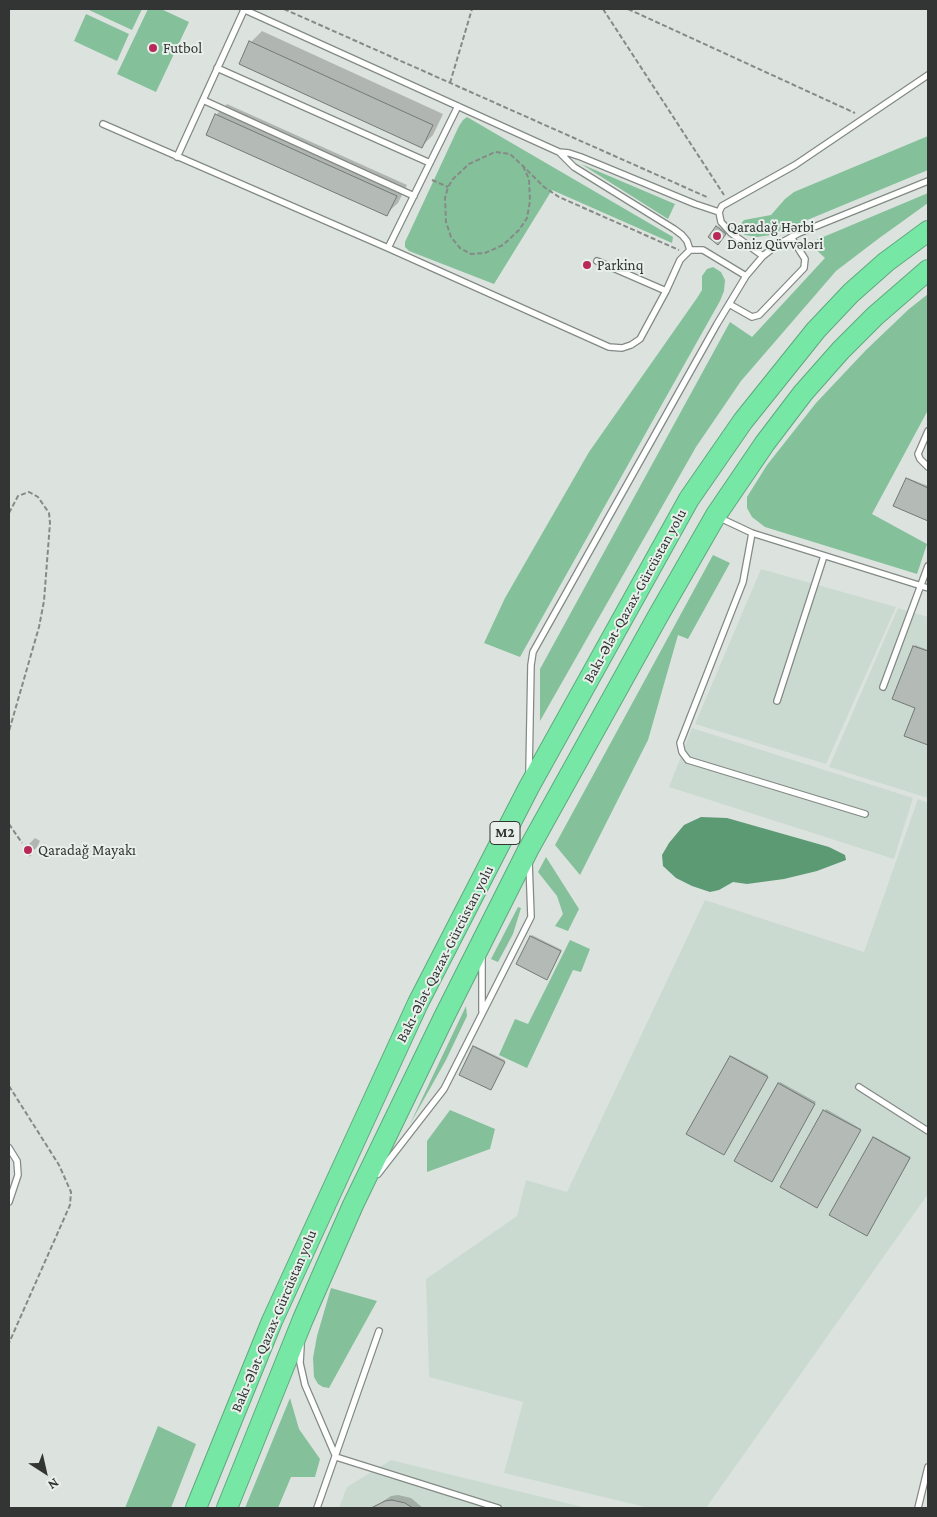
<!DOCTYPE html>
<html>
<head>
<meta charset="utf-8">
<style>
  body { margin:0 }
  #map { position:relative; width:937px; height:1517px; overflow:hidden; background:#dce3de; font-family:"Crimson Pro",serif }
  canvas { display:block }
  .frame { position:absolute; inset:0; border:10px solid #323533; pointer-events:none }
  .north { position:absolute; left:20px; top:1447px; width:50px; height:50px; -webkit-text-stroke:4px #e9f0eb; paint-order:stroke; rotate:145deg; font-size:14px; font-weight:700; line-height:20px; text-align:center; color:#323533 }
  .north::after { content:''; display:block; margin:auto; width:18px; height:22px; background:#323533; clip-path:polygon(50% 0,100% 100%,50% 72%,0 100%) }
</style>
</head>
<body>
<div id="map">
<canvas width="937" height="1517"></canvas>
<div class="frame"></div>
<div class="north">N</div>
</div>
<script>
const context = document.querySelector('canvas').getContext('2d');
context.lineJoin = 'round';
function fillPath(path, color) { context.fillStyle = color; context.fill(path, 'evenodd'); }
const poly = rows => new Path2D(rows.map(r => 'M' + r).join(''));
function stroke(path, color, width, dash) { context.strokeStyle = color; context.lineWidth = width; context.lineCap = dash ? 'butt' : 'round'; context.setLineDash(dash || []); context.stroke(path); }
function drawText(font, color, halo, rows, align = 'center') {
  context.font = font + ' "Crimson Pro",serif'; context.lineWidth = 4; context.setLineDash([]); context.textBaseline = 'middle'; context.strokeStyle = halo; context.fillStyle = color; for (const [text, x, y, turn = 0] of rows) {
    context.save(); context.translate(x, y); context.rotate((+turn || 0) * Math.PI / 180); context.textAlign = isNaN(turn) ? turn : align; if (halo) context.strokeText(text, 0, 0); context.fillText(text, 0, 0); context.restore();
  }
}
const built = poly([
  [761,569,896,607,826,764,695,724],
  [898,608,928,617,928,798,829,767],
  [692,728,913,798,894,859,669,787],
  [918,799,928,803,928,1194,706,1508,649,1508,504,1473,523,1402,429,1377,426,1279,517,1216,526,1180,567,1192,705,900,864,952],
  [391,1460,587,1508,339,1508,347,1487]
]);
const green = poly([
  [90,9,142,9,132,30,89,10],
  [148,9,161,9,189,22,156,92,117,74],
  [86,14,129,34,117,61,74,41],
  [467,117,673,237,672,243,552,190,494,284,409,251,405,247,405,242,459,126,463,120],
  [928,136,928,170,771,235,757,237,745,235,736,229,744,220,771,215,785,199,794,192],
  [581,164,675,204,668,219],
  [928,193,928,203,878,239,836,271,741,381,696,447,540,721,540,669,730,322,752,337,825,258,809,243],
  [713,267,721,272,725,280,724,291,720,301,520,657,484,643,505,598,589,452,697,298,702,290,702,276,707,269],
  [928,294,928,410,872,514,927,544,917,574,765,527,752,517,747,508,747,497,767,465,816,403,866,350,909,309],
  [713,555,730,563,688,639,678,635,648,740,580,875,555,845],
  [546,857,579,909,568,931,555,926,563,914,557,896,538,872],
  [518,907,521,908,513,934,498,962,491,959],
  [570,940,590,949,581,972,573,970,527,1068,499,1055,515,1019,528,1024],
  [466,1006,467,1016,446,1060,410,1124],
  [450,1110,495,1129,490,1149,427,1172,427,1141],
  [331,1288,377,1301,329,1388,323,1387,318,1384,314,1377,313,1358,317,1336],
  [290,1398,299,1429,320,1459,315,1477,291,1477,278,1508,245,1508],
  [158,1426,196,1444,171,1508,125,1508]
]);
const water = poly([
  [701,817,727,818,829,847,845,855,846,860,817,871,784,879,747,884,733,882,719,890,710,892,692,886,676,878,663,866,662,855,669,843,684,825]
]);
const shadow = poly([
  [262,31,443,114,433,135,422,146,251,42],
  [227,104,407,185,398,203,386,214,216,115],
  [718,226,726,232,718,243,709,236],
  [908,478,928,486,928,520,895,505],
  [915,645,928,650,928,744,906,735,916,707,894,698],
  [35,838,40,841,37,847,30,854,27,846],
  [532,935,562,950,548,977,531,936],
  [475,1046,505,1060,492,1088,474,1047],
  [732,1056,768,1075,725,1152,731,1057],
  [780,1082,816,1102,773,1179,779,1084],
  [826,1109,861,1129,818,1206,781,1187],
  [875,1137,911,1157,868,1233,874,1138],
  [398,1495,411,1498,423,1508,373,1508,391,1496]
]);
const building = poly([
  [249,41,433,125,422,148,239,64,249,41],
  [215,114,397,196,387,216,206,135,215,114],
  [716,226,726,234,718,245,708,237,716,226],
  [906,478,928,488,928,521,893,506,906,478],
  [913,646,928,651,928,745,904,736,915,708,892,699,913,646],
  [26,845,34,848,30,856,23,852,26,845],
  [530,936,561,951,547,980,516,964,530,936],
  [473,1046,505,1062,491,1090,459,1075,473,1046],
  [730,1056,768,1077,724,1155,686,1134,730,1056],
  [778,1083,815,1104,772,1182,734,1161,778,1083],
  [823,1110,861,1130,817,1208,780,1187,823,1110],
  [873,1137,910,1158,867,1236,829,1215,873,1137],
  [392,1500,405,1503,413,1508,371,1508,385,1501,392,1500]
]);
const path = poly([
  [284,9,709,198],
  [603,9,724,195],
  [628,9,855,113],
  [450,83,472,9],
  [523,166,529,179,530,201,527,218,519,230,503,245,485,253,471,254,460,248,451,237,446,222,445,198,448,187,453,179,469,164,495,152,510,154,523,166,544,187,559,197,679,250],
  [432,180,448,187],
  [9,513,18,496,29,492,38,497,49,513,50,523,44,601,39,627,9,731],
  [9,824,22,843],
  [9,1086,59,1165,71,1192,70,1205,9,1343]
]);
const service = poly([
  [243,9,559,152,574,167,674,229,682,235,687,241,690,250],
  [217,68,430,163],
  [203,100,414,196],
  [103,124,388,248,609,347,622,348,631,345,640,339,666,291,680,260,690,250,703,250,746,276],
  [559,152,569,153,581,157,695,204,719,212],
  [177,157,244,10],
  [388,248,458,106],
  [763,256,731,233,721,222,719,212,722,206,795,165,928,75],
  [597,261,666,291],
  [729,304,752,317,759,315,804,268,805,259,791,237],
  [928,431,918,454,920,459,928,467],
  [720,518,752,533,928,588],
  [752,533,743,582,680,743,682,752,688,760,865,814],
  [883,687,928,566],
  [777,701,824,556],
  [529,772,531,665,533,652,717,324,746,276,763,256,777,245,799,233,928,181],
  [482,958,482,1011],
  [859,1087,928,1131],
  [9,1148,17,1161,18,1175,9,1202],
  [378,1174,444,1089,531,917,529,862],
  [301,1346,300,1363,305,1385,336,1457,498,1508],
  [317,1508,379,1331],
  [918,1508,928,1467]
]);
const motorway = poly([
  [196,1508,272,1321,418,1003,529,787,689,499,743,421,816,330,851,293,886,262,928,231],
  [227,1508,303,1319,353,1205,444,1017,528,850,658,616,716,515,765,443,803,393,841,350,875,316,928,270]
]);
const markers = [
  [153,48,5,"#b8295a"],
  [717,236,5,"#b8295a"],
  [587,265,5,"#b8295a"],
  [28,850,5,"#b8295a"]
];
const shields = [
  [505,833,30]
];
const shieldNames = [
  ["M2",505,833]
];
const poiNames = [
  ["Futbol",163,48],
  ["Qaradağ Hərbi",727,227],
  ["Dəniz Qüvvələri",727,244],
  ["Parkinq",597,265],
  ["Qaradağ Mayakı",38,850]
];
const streetNames = [
  ["Bakı-Ələt-Qazax-Gürcüstan yolu",635,596,-61],
  ["Bakı-Ələt-Qazax-Gürcüstan yolu",445,954,-63],
  ["Bakı-Ələt-Qazax-Gürcüstan yolu",274,1321,-67]
];
fillPath(built, '#cbdad0');
fillPath(green, '#84c09a');
fillPath(water, '#5c9a74');
fillPath(shadow, '#0003');
fillPath(building, '#b4bbb7');
stroke(building, '#737975', 1);
stroke(service, '#838a85', 8);
stroke(motorway, '#5ea97d', 22);
stroke(path, '#858a87', 2, [5, 2.5]);
stroke(service, '#fff', 5.5);
stroke(motorway, '#76e7a5', 20);
for (const [x, y, r, color] of markers) { const dot = new Path2D(); dot.arc(x, y, r, 0, 2 * Math.PI); context.fillStyle = color; context.fill(dot); stroke(dot, '#e9f0eb', 2); }
for (const [x, y, w] of shields) { const box = new Path2D(); box.roundRect(x - w / 2, y - 11.5, w, 23, 4); context.fillStyle = '#e9f0eb'; context.fill(box); stroke(box, '#323533', 1); }
drawText('bold 14px', '#323533', null, shieldNames);
drawText('15px', '#323533', '#e9f0eb', poiNames, 'left');
drawText('15px', '#323533', '#e9f0eb', streetNames);
</script>
</body>
</html>
